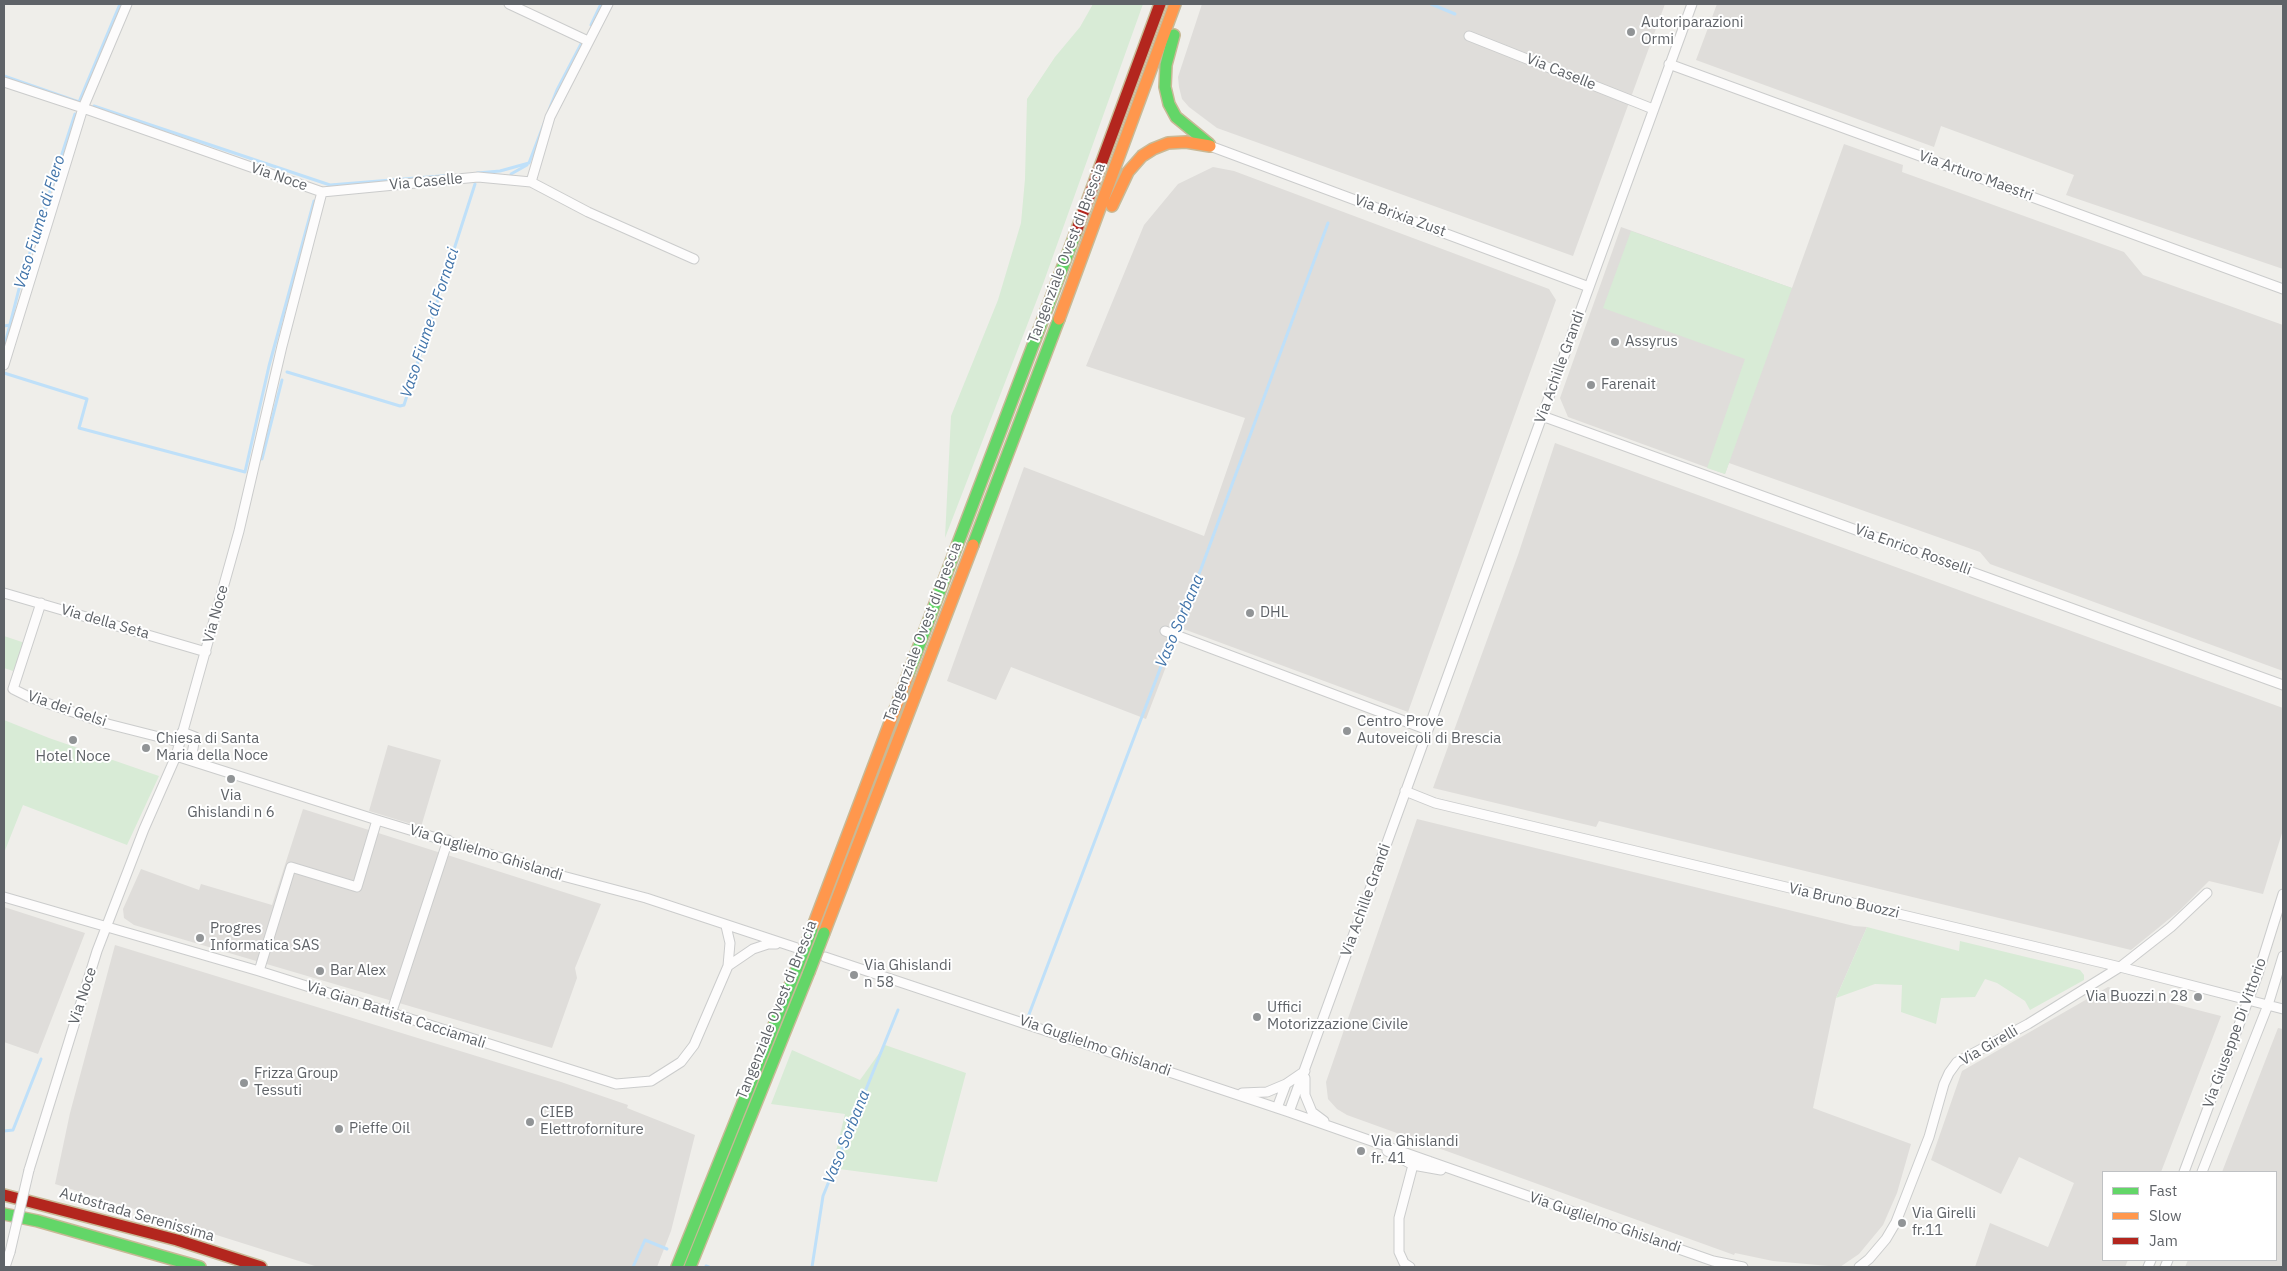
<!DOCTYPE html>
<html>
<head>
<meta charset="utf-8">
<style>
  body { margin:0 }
  #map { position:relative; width:2287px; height:1271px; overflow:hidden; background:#efeeea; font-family:"IBM Plex Sans",sans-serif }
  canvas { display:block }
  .frame { position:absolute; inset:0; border:5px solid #5f6368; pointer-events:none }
  .legend { position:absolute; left:2102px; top:1171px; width:175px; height:90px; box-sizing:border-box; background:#fff; border:1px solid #bfc1c3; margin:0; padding:6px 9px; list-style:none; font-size:15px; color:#5f6368 }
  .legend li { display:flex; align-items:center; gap:10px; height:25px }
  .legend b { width:25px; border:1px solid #bfc1c3 }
</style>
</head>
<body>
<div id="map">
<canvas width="2287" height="1271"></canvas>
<div class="frame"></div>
<ul class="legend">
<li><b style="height:6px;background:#63d668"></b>Fast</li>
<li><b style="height:6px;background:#ff974d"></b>Slow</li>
<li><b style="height:6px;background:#b3261e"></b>Jam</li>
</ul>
</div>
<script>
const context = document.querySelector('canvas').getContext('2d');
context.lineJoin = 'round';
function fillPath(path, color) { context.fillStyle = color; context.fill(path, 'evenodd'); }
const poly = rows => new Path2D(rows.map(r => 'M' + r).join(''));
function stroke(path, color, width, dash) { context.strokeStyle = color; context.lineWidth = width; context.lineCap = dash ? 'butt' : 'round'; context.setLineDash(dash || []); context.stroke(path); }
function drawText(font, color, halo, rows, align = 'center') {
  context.font = font + ' "IBM Plex Sans",sans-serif'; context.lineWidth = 4; context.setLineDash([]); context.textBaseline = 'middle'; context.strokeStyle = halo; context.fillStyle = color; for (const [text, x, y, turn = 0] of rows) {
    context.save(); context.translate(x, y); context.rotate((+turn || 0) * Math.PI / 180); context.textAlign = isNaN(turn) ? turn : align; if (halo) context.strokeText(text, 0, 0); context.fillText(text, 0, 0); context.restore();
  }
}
const industrial = poly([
  [1202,4,1665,4,1573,256,1217,128,1189,107,1182,99,1179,87,1178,77],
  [1717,4,2283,4,2283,269,2066,195,2074,175,1941,126,1934,147,1696,60],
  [1844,144,1903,165,1902,172,2124,252,2143,275,2283,325,2283,671,1990,564,1980,552,1729,463,1725,474,1568,417,1560,398,1621,227,1792,288],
  [1213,167,1234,171,1549,289,1556,300,1408,712,1178,627,1175,643,1146,719,1011,667,996,700,947,681,1024,467,1204,536,1245,418,1086,366,1144,225,1178,184],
  [1555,443,2283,708,2283,830,2263,894,2209,881,2179,911,2131,950,1599,821,1596,827,1433,788,1518,555],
  [388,745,441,760,421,827,369,811],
  [303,809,601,904,575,968,577,978,552,1048,134,925,124,918,123,909,141,869,199,890,201,884,272,905],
  [1417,819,1854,926,1867,927,1836,998,1813,1108,1911,1144,1897,1193,1883,1225,1859,1254,1840,1267,1773,1261,1735,1253,1734,1255,1347,1115,1337,1109,1328,1099,1326,1082],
  [4,907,85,933,38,1054,4,1042],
  [115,945,561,1082,628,1105,627,1108,695,1135,671,1231,657,1267,318,1267,55,1184,70,1113],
  [2108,987,2221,1016,2161,1172,2103,1172,2103,1260,2128,1260,2125,1267,1975,1267,1990,1223,2048,1247,2074,1183,2019,1157,2001,1194,1931,1160,1962,1071],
  [2278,1028,2283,1029,2283,1267,2185,1267,2188,1260,2276,1260,2276,1172,2222,1172]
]);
const green = poly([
  [1093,4,1143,4,1043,284,945,538,951,416,998,300,1021,223,1025,179,1027,99,1055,57,1080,27],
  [1631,231,1792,288,1725,474,1707,468,1745,359,1603,308],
  [4,636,25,643,13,671,4,668],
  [4,720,49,738,159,776,127,845,23,805,4,853],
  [1867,927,1959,951,1960,941,2080,970,2084,975,2084,980,2030,1010,2025,1001,1997,983,1985,979,1975,997,1941,998,1936,1024,1901,1012,1902,985,1875,984,1836,998],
  [885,1045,966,1073,937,1182,832,1168,845,1114,771,1104,792,1050,860,1080]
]);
const stream = poly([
  [1431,4,1455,14],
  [591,25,601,4],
  [4,76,79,102,120,4],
  [94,106,330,185,453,175],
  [549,110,557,90,581,44],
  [477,173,500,171,529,163,545,121],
  [511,174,527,165],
  [4,326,10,325],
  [4,348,22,277,75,114],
  [287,372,400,406,404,405,475,184],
  [4,373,87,399,79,428,245,472,269,366,314,201],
  [262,459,282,380],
  [1028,1017,1168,648,1201,569,1328,223],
  [4,1131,13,1130,41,1059],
  [706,1266,709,1267],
  [633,1267,645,1240,667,1249],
  [812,1267,823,1196,898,1010]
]);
const street = poly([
  [509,4,588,41],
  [1469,36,1653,109],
  [1669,64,2283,289],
  [4,82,83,108,4,365],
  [1210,146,1589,287],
  [531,182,550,117,608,4],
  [322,192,478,177,531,182,588,212,694,259],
  [1542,416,2283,685],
  [4,593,206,652],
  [41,603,13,689,29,697,108,724,179,742],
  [1165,631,1428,730],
  [182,732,195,737,191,760],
  [176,756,377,820,555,874,646,898,797,948],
  [1405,791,1435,803,2120,967,2283,1009],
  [4,897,259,971,616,1084,651,1081,681,1062,694,1045,728,966,730,943,726,926],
  [825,957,1289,1112,1713,1261,1743,1267],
  [728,966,753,949,768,944,776,944],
  [259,971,291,867,357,887,377,820],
  [391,1014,448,840],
  [1305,1078,1305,1095,1312,1112,1324,1121],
  [1242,1093,1267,1092,1286,1084,1305,1071],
  [1277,1108,1286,1084],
  [1289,1112,1692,4],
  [1387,1151,1413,1165,1441,1170],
  [29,1170,97,951,144,829,176,756,239,531,282,346,322,192,83,108,127,4],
  [2184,1172,2258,974,2283,894],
  [2202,1172,2268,1005,2283,956],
  [5,1267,10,1252],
  [1410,1267,1404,1263,1399,1252,1399,1218,1413,1165,1429,1161],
  [1859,1267,1869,1259,1886,1239,1896,1222,1929,1137,1944,1084,1949,1073,1957,1062,2028,1024,2120,967,2171,927,2207,893],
  [2148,1267,2151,1260],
  [2165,1267,2168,1260]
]);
const fast = poly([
  [1174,35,1166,65,1165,87,1169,104,1176,117,1209,144],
  [973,545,1059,319],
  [908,675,1076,232],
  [4,1214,38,1221,200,1267],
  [677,1267,797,968],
  [690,1267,809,972]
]);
const slow = poly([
  [1112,206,1128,172,1142,156,1153,149,1168,143,1186,142,1210,146],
  [1059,319,1175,4],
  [812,929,908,675],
  [824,933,973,545]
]);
const jam = poly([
  [1076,232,1160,4],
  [4,1195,177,1240,261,1267]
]);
const streetBridge = poly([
  [10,1252,29,1170]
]);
const fastBridge = poly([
  [797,968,812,929],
  [809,972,824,933]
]);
const markers = [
  [1631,32,5,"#919496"],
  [1615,342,5,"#919496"],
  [1591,385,5,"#919496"],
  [1250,613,5,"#919496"],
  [1347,731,5,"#919496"],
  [73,740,5,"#919496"],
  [146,748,5,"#919496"],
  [231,779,5,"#919496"],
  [200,938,5,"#919496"],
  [320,971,5,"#919496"],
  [854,975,5,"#919496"],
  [2198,997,5,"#919496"],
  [1257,1017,5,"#919496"],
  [244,1083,5,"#919496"],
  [530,1122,5,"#919496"],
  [339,1129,5,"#919496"],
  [1361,1151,5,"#919496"],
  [1902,1223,5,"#919496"]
];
const poiNames = [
  ["Autoriparazioni",1641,23],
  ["Ormi",1641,40],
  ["Assyrus",1625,342],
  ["Farenait",1601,385],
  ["DHL",1260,613],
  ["Centro Prove",1357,722],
  ["Autoveicoli di Brescia",1357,739],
  ["Chiesa di Santa",156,739],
  ["Maria della Noce",156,756],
  ["Hotel Noce",73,757,"center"],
  ["Via",231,796,"center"],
  ["Ghislandi n 6",231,813,"center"],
  ["Progres",210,929],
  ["Informatica SAS",210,946],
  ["Via Ghislandi",864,966],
  ["n 58",864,983],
  ["Bar Alex",330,971],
  ["Via Buozzi n 28",2188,997,"right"],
  ["Uffici",1267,1008],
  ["Motorizzazione Civile",1267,1025],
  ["Frizza Group",254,1074],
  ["Tessuti",254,1091],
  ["CIEB",540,1113],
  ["Elettroforniture",540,1130],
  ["Pieffe Oil",349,1129],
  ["Via Ghislandi",1371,1142],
  ["fr. 41",1371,1159],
  ["Via Girelli",1912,1214],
  ["fr.11",1912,1231]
];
const streetNames = [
  ["Via Caselle",1561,72,22],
  ["Via Arturo Maestri",1976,176,20],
  ["Via Noce",279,177,19],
  ["Via Caselle",426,182,-5],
  ["Via Brixia Zust",1400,216,20],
  ["Tangenziale Ovest di Brescia",1067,253,-69],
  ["Via Achille Grandi",1560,367,-70],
  ["Via Enrico Rosselli",1913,550,20],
  ["Via Noce",216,614,-75],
  ["Via della Seta",105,622,16],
  ["Tangenziale Ovest di Brescia",923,632,-69],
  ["Via dei Gelsi",67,709,19],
  ["Via Guglielmo Ghislandi",486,853,17],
  ["Via Achille Grandi",1366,900,-70],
  ["Via Bruno Buozzi",1844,901,13],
  ["Via Noce",83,996,-72],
  ["Tangenziale Ovest di Brescia",777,1010,-68],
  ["Via Gian Battista Cacciamali",396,1015,18],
  ["Via Giuseppe Di Vittorio",2235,1033,-70],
  ["Via Guglielmo Ghislandi",1095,1046,19],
  ["Via Girelli",1989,1046,-30],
  ["Autostrada Serenissima",137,1215,16],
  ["Via Guglielmo Ghislandi",1605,1223,19]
];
const waterNames = [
  ["Vaso Fiume di Flero",40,222,-73],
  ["Vaso Fiume di Fornaci",430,323,-72],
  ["Vaso Sorbana",1180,621,-67],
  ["Vaso Sorbana",847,1137,-68]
];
fillPath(industrial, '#dfddda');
fillPath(green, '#d8ebd6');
stroke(stream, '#bfe0f9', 3);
stroke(street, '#cbcccc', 11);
stroke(fast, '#c8b996', 14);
stroke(slow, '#c8b996', 14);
stroke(jam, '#c8b996', 14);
stroke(street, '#fdfcfc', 9);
stroke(fast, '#63d668', 11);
stroke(slow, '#ff974d', 11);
stroke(jam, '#b3261e', 11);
stroke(streetBridge, '#cbcccc', 11, []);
stroke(fastBridge, '#c8b996', 14, []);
stroke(streetBridge, '#fdfcfc', 9);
stroke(fastBridge, '#63d668', 11);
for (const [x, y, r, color] of markers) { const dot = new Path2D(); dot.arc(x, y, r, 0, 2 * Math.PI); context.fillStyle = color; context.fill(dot); stroke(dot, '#fff', 2); }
drawText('15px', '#5f6368', '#fff', poiNames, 'left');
drawText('15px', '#5f6368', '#fff', streetNames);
drawText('italic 16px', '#4174aa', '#fff', waterNames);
</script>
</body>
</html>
